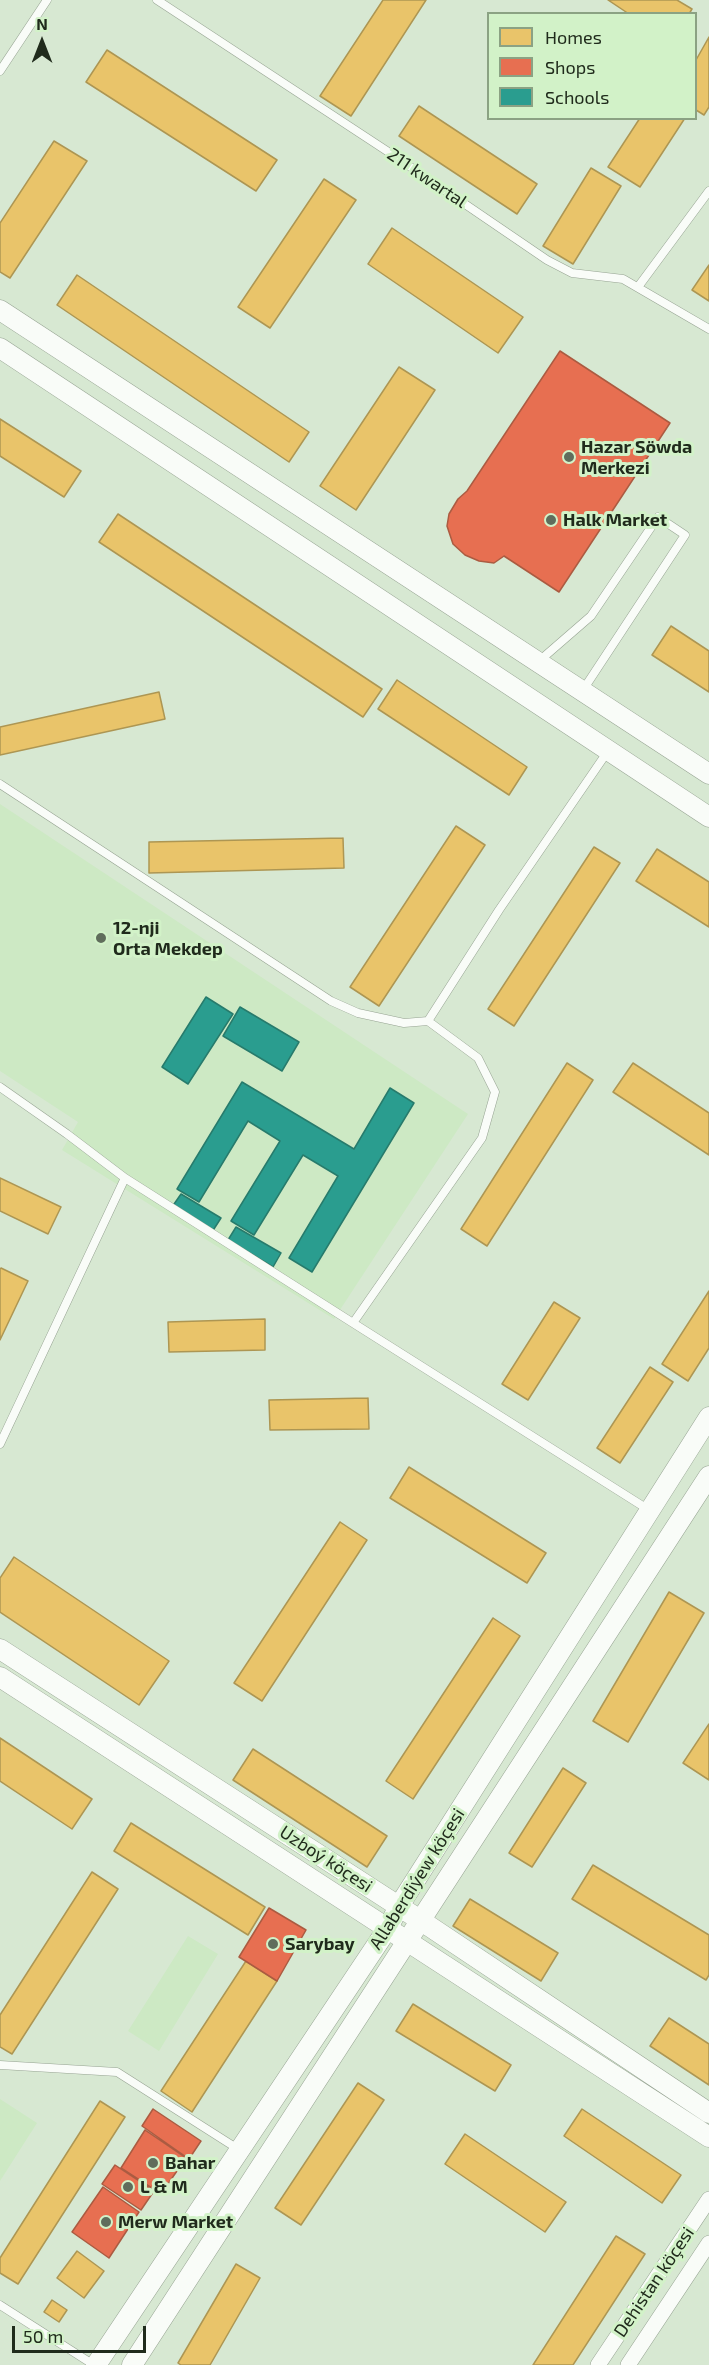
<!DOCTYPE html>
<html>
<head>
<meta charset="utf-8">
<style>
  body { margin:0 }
  #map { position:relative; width:709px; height:2365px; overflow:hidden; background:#d7e8d2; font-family:"Exo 2",sans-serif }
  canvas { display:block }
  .legend { position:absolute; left:487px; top:12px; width:210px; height:108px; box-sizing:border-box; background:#d2f2c8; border:2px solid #8ba283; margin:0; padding:8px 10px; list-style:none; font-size:18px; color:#202b1c }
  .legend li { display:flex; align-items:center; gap:12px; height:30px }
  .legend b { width:30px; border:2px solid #8ba283 }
  .north { position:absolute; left:12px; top:12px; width:60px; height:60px; -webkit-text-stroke:4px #d2f2c8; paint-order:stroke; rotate:0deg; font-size:16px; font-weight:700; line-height:24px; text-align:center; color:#202b1c }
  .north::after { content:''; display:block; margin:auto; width:21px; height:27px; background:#202b1c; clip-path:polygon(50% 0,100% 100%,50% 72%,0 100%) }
  .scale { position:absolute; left:12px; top:2326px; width:134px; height:27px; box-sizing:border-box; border:3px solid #202b1c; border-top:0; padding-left:8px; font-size:18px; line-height:21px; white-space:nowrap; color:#202b1c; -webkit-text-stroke:4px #d2f2c8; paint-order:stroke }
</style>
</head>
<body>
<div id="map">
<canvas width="709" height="2365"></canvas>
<ul class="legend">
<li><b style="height:16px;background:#e9c46a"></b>Homes</li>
<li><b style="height:16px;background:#e76f51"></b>Shops</li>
<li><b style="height:16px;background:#2a9d8f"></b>Schools</li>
</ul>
<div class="north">N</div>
<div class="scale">50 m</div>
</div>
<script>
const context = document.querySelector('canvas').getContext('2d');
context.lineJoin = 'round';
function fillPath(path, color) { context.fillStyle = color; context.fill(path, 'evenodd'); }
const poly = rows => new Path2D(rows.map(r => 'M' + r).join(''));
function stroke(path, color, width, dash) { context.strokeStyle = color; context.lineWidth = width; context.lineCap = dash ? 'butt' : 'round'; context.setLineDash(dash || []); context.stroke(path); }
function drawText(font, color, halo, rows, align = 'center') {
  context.font = font + ' "Exo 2",sans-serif'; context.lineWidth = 6; context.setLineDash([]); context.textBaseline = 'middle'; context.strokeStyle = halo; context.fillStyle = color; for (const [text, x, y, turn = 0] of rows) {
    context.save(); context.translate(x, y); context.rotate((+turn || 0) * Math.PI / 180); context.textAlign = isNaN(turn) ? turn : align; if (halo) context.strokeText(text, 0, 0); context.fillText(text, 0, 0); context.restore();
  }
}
const built = poly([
  [0,804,468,1114,334,1319,62,1150,78,1122,0,1071],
  [188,1936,218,1954,159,2051,128,2031],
  [0,2099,37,2123,0,2181]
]);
const homes = poly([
  [383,0,426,0,351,116,320,96,383,0],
  [608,0,677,0,692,9,689,14,629,14,608,0],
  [709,37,709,107,704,115,696,110,696,60,709,37],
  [107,50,277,160,256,191,86,82,107,50],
  [419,106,537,184,517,214,399,136,419,106],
  [640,118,685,118,640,187,608,167,640,118],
  [54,141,87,161,10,278,0,272,0,223,54,141],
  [591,168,621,186,573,264,543,246,591,168],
  [324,179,356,200,270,328,238,307,324,179],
  [392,228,523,317,498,353,368,264,392,228],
  [709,265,709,301,692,290,709,265],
  [77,275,309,432,289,462,57,305,77,275],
  [399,367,435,390,356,510,320,486,399,367],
  [0,419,81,471,64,497,0,456,0,419],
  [118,514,382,689,363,717,99,542,118,514],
  [671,626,709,651,709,692,652,655,671,626],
  [397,680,527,767,509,795,378,709,397,680],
  [159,692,165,719,0,755,0,727,159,692],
  [456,826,485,845,379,1006,350,987,456,826],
  [343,838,344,868,149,873,149,842,343,838],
  [594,847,620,863,514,1026,488,1009,594,847],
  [657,849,709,882,709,927,636,881,657,849],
  [567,1063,593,1080,487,1246,461,1229,567,1063],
  [633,1063,709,1113,709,1155,613,1092,633,1063],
  [0,1178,61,1207,48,1234,0,1211,0,1178],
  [1,1268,28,1281,0,1340,0,1269,1,1268],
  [709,1291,709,1348,688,1381,662,1364,709,1291],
  [554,1302,580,1318,528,1400,502,1384,554,1302],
  [265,1319,265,1350,169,1352,168,1322,265,1319],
  [650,1367,673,1382,620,1463,597,1448,650,1367],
  [368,1398,369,1429,270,1430,269,1400,368,1398],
  [409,1467,546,1553,527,1583,390,1498,409,1467],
  [340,1522,367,1540,262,1701,234,1683,340,1522],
  [14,1557,169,1661,139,1705,0,1612,0,1578,14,1557],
  [669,1592,704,1613,628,1742,593,1721,669,1592],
  [493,1618,520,1636,413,1799,386,1781,493,1618],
  [709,1724,709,1780,683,1763,709,1724],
  [0,1738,92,1799,72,1829,0,1781,0,1738],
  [253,1749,387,1836,367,1867,233,1780,253,1749],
  [563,1768,586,1783,532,1867,509,1853,563,1768],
  [131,1823,265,1907,248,1935,114,1851,131,1823],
  [593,1865,709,1935,709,1975,706,1980,572,1899,593,1865],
  [92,1872,118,1889,12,2054,0,2047,0,2015,92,1872],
  [470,1899,558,1953,541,1981,453,1926,470,1899],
  [246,1961,277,1981,192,2112,161,2091,246,1961],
  [413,2004,511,2065,495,2091,396,2031,413,2004],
  [669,2018,709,2044,709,2085,650,2046,669,2018],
  [358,2083,384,2100,301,2225,275,2208,358,2083],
  [100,2101,125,2117,18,2284,0,2273,0,2258,100,2101],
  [582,2109,681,2175,662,2203,564,2136,582,2109],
  [465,2134,566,2202,545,2232,445,2164,465,2134],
  [616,2236,645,2254,573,2365,533,2365,616,2236],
  [77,2251,104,2271,84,2298,57,2278,77,2251],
  [236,2264,260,2278,210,2365,181,2365,178,2363,236,2264],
  [52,2300,67,2310,59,2322,44,2312,52,2300]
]);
const shops = poly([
  [560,351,670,423,559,592,504,556,494,563,479,561,465,555,453,544,447,526,449,514,458,499,467,491,560,351],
  [269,1908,306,1930,277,1981,239,1957,269,1908],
  [153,2109,201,2141,189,2159,142,2126,153,2109],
  [145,2130,186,2158,161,2194,121,2168,145,2130],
  [115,2165,154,2191,141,2210,102,2184,115,2165],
  [103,2187,139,2212,109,2258,72,2232,103,2187]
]);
const schools = poly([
  [206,997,233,1014,188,1084,162,1067,206,997],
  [240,1007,299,1042,282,1071,223,1036,240,1007],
  [242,1082,354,1149,390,1088,414,1103,312,1272,289,1258,338,1176,303,1155,254,1235,231,1221,280,1141,248,1121,199,1202,177,1189,242,1082],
  [181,1194,221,1218,212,1232,172,1207,181,1194],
  [236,1227,281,1253,273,1267,228,1240,236,1227]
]);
const service = poly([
  [157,0,390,153,547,260,572,273,623,279,709,329],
  [0,71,47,0],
  [638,287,709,191],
  [538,662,591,616,658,517,685,535,583,690],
  [608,751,499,910,428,1021,478,1058,495,1092,482,1138,353,1323,649,1510],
  [0,784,331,1001,358,1013,404,1023,428,1021],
  [0,1087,67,1134,125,1178,353,1323],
  [0,1444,125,1178],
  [0,2065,117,2072,238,2149],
  [0,2305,94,2365]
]);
const minor = poly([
  [598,2365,709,2199],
  [628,2365,709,2243]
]);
const tertiary = poly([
  [0,310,709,774],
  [0,348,709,817],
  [0,1649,420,1920,709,2113],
  [0,1677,709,2137],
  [96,2365,388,1928,399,1906,709,1417],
  [132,2365,709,1476]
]);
const markers = [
  [569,457,6,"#606d5c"],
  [551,520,6,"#606d5c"],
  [101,938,6,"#606d5c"],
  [273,1944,6,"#606d5c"],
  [153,2163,6,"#606d5c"],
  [128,2187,6,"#606d5c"],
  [106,2222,6,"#606d5c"]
];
const streetNames = [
  ["211 kwartal",427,178,34],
  ["Uzboý köçesi",326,1859,33],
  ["Allaberdiýew köçesi",417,1879,-58],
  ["Dehistan köçesi",654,2282,-56]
];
const poiNames = [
  ["Hazar Söwda",581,447],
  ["Merkezi",581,468],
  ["Halk Market",563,520],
  ["12-nji",113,928],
  ["Orta Mekdep",113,949],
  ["Sarybay",285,1944],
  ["Bahar",165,2163],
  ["L & M",140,2187],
  ["Merw Market",118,2222]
];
fillPath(built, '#cde9c4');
fillPath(homes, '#e9c46a');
stroke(homes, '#ad9653', 1.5);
fillPath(shops, '#e76f51');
stroke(shops, '#ab5b41', 1.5);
fillPath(schools, '#2a9d8f');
stroke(schools, '#277b6c', 1.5);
stroke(service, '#96a392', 9);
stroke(minor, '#96a392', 16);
stroke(tertiary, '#96a392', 21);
stroke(service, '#f9fcf8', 8);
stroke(minor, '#f9fcf8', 15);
stroke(tertiary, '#f9fcf8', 20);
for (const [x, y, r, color] of markers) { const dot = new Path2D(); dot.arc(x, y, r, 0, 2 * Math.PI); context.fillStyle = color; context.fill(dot); stroke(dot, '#d2f2c8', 2); }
drawText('18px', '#202b1c', '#d2f2c8', streetNames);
drawText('bold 18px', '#202b1c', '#d2f2c8', poiNames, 'left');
</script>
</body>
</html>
